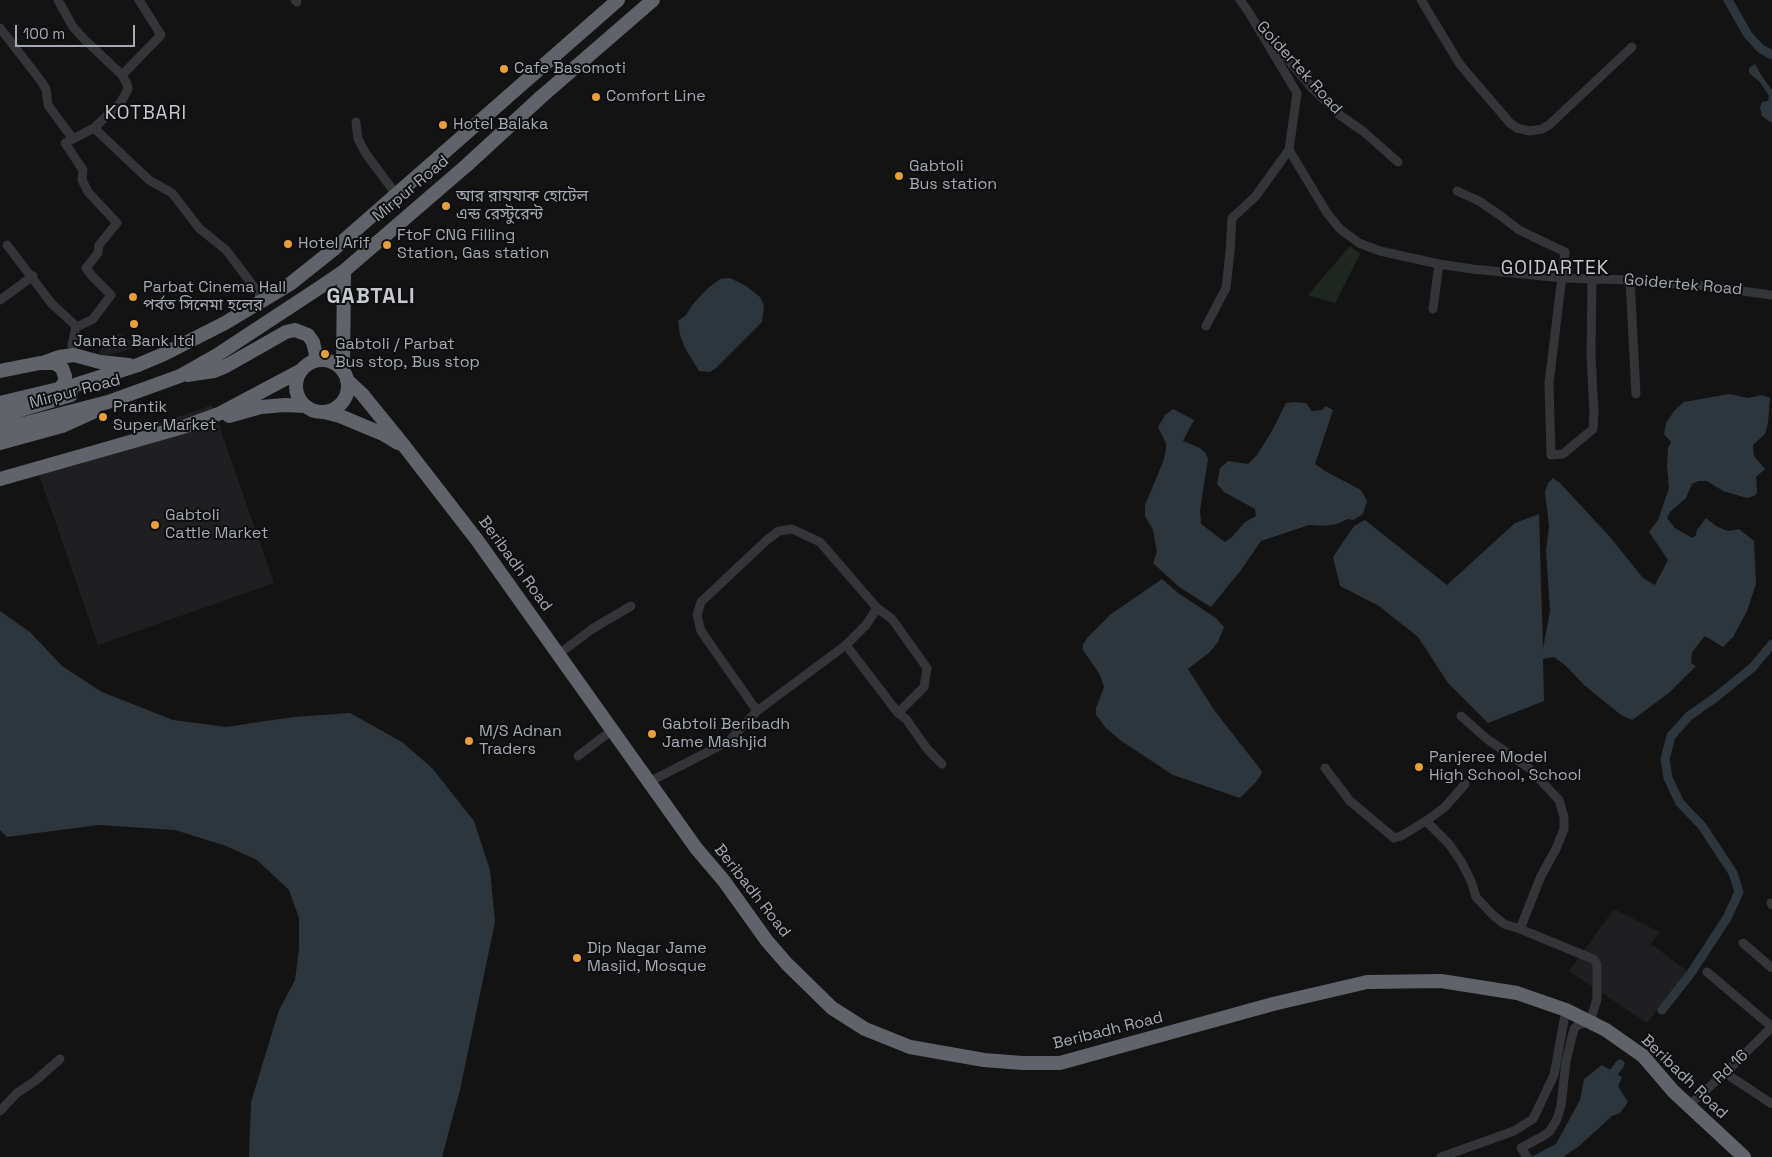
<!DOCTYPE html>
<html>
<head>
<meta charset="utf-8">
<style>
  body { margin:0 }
  #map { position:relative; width:1772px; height:1157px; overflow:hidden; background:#131314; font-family:"Space Grotesk",sans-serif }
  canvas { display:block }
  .scale { position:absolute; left:15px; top:25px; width:120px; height:22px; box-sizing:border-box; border:2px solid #a5aab4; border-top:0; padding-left:6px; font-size:15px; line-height:18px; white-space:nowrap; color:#a5aab4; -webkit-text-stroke:4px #0e0e0f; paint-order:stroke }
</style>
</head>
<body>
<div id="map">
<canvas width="1772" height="1157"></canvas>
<div class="scale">100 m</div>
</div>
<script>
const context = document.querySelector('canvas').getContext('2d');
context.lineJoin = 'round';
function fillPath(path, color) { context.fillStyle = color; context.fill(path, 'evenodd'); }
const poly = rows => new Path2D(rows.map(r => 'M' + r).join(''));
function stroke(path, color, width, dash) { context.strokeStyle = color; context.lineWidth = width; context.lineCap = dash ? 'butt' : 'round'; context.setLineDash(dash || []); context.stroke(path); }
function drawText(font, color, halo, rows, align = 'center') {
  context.font = font + ' "Space Grotesk","Noto Sans Bengali",sans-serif'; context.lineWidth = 4; context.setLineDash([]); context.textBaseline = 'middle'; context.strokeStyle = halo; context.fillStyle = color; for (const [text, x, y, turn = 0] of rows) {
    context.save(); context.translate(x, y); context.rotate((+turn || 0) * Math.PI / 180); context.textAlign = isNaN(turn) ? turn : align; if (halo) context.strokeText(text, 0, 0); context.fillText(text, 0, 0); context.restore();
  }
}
const built = poly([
  [119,333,139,347,100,357,99,351],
  [212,405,274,583,98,645,36,466],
  [1614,909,1659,932,1651,944,1687,971,1647,1023,1569,971]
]);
const green = poly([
  [1350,246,1360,254,1335,303,1308,295]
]);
const water = poly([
  [1755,64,1763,78,1772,90,1772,123,1762,116,1760,107,1762,102,1768,101,1769,96,1760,82,1749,73,1749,68],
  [730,278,746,286,760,297,764,306,762,322,716,368,710,372,699,371,685,348,680,335,678,321,686,315,693,304,708,288,720,279],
  [1729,394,1748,398,1762,395,1770,398,1768,423,1765,434,1753,445,1754,456,1765,469,1756,477,1757,493,1754,496,1747,498,1723,491,1707,481,1699,481,1692,484,1686,498,1670,512,1667,518,1675,528,1692,538,1696,535,1697,530,1706,518,1716,526,1725,530,1730,531,1739,529,1754,541,1756,584,1747,611,1733,637,1723,647,1705,636,1692,652,1691,663,1696,666,1669,693,1632,720,1621,715,1584,685,1566,666,1554,657,1543,659,1544,701,1488,723,1448,683,1418,637,1379,606,1340,586,1333,557,1354,526,1365,520,1447,585,1515,523,1539,514,1543,649,1550,611,1546,551,1549,526,1545,492,1548,483,1553,478,1560,483,1610,537,1643,578,1655,585,1668,560,1649,532,1658,520,1669,488,1667,466,1668,448,1671,442,1664,434,1666,423,1675,410,1684,402],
  [1294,402,1306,403,1312,411,1322,410,1326,406,1333,410,1315,464,1325,471,1361,490,1367,501,1363,514,1353,520,1348,519,1337,524,1324,526,1309,525,1261,541,1241,570,1211,607,1179,587,1153,563,1157,552,1153,530,1145,516,1145,505,1163,462,1166,450,1166,443,1158,427,1165,415,1173,409,1194,420,1183,441,1200,448,1205,452,1208,459,1200,510,1201,524,1225,542,1232,537,1245,522,1256,516,1255,509,1224,492,1217,484,1220,468,1228,461,1248,464,1257,455,1272,431,1286,403],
  [1162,579,1178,593,1216,618,1224,627,1218,642,1210,652,1188,669,1214,710,1261,770,1262,773,1256,782,1240,798,1173,775,1120,740,1106,728,1096,715,1096,708,1104,687,1100,675,1083,650,1083,644,1088,637,1111,614],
  [0,611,30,632,62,666,102,692,173,720,226,727,293,717,350,713,402,742,432,768,474,821,490,870,495,922,460,1090,442,1157,249,1157,251,1102,279,1010,295,980,299,949,299,918,289,890,257,860,226,846,175,830,98,825,7,837,0,830],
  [1602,1065,1622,1077,1618,1086,1628,1102,1620,1113,1612,1116,1578,1147,1563,1157,1531,1157,1556,1144,1580,1100,1584,1079]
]);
const canal = poly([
  [1728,0,1748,35,1761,49,1772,55],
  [1662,1010,1691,973,1727,918,1739,892,1733,873,1702,826,1680,803,1668,778,1665,759,1671,736,1689,716,1716,697,1753,667,1772,644],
  [1614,1072,1620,1064]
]);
const minor = poly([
  [58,0,73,27,83,38,122,75,127,84,128,89,121,102,94,128,65,143,83,170,82,180,88,192,117,223,99,245,98,253,86,268,92,276,111,295,93,319,79,326,76,326,72,345,74,355],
  [295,0,297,2],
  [1240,0,1250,14],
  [1421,0,1459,63,1468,74,1510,123,1517,128,1530,131,1542,129,1549,125,1632,47],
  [1248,11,1297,93,1289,150,1327,213,1340,229,1359,243,1380,251,1439,264,1472,269,1563,278,1630,280,1705,286,1772,295],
  [0,28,41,81,46,89,48,105,73,139],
  [1266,33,1312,88,1341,116,1364,132,1398,162],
  [122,75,161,35,139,0],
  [356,122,358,139,366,154,396,194],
  [94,128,149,180,172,193,199,228,226,250,264,300],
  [1457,191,1479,201,1501,216,1519,230,1565,252,1549,383,1551,455,1563,454,1593,429,1594,412,1591,356,1592,278],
  [7,245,52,304,76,326],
  [1630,280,1636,394],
  [0,300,33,276],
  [1433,309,1439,264],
  [1206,326,1226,288,1230,252,1232,218,1255,197,1289,150],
  [846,645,898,713,906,719,928,750,942,764],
  [559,654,592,629,631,606],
  [757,711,701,631,697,615,701,602,768,539,779,531,792,529,820,542,877,608,892,619,927,668,924,687,898,713],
  [1461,716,1487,739,1529,768,1559,800,1564,817,1564,829,1556,849,1541,876,1520,929,1593,959,1597,964,1597,999,1590,1022,1578,1025,1574,1029,1566,1061,1561,1106,1557,1119,1550,1131,1543,1136,1521,1148,1527,1157],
  [578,756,611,731],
  [1325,768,1350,801,1394,838,1401,836,1426,821,1445,807,1465,784],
  [649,782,729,741,757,711,846,645,866,625,877,608],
  [1426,821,1449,844,1462,863,1471,881,1476,897,1493,915,1504,924,1520,929],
  [1771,903,1772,905],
  [1743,943,1772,968],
  [1707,972,1772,1027],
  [1725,1073,1772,1104],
  [1688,1106,1725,1073,1772,1027],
  [0,1111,17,1093,35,1081,60,1059],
  [1441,1157,1514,1131,1533,1119,1554,1075,1566,1010]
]);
const highway = poly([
  '296 386a26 26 0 1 1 52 0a26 26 0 1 1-52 0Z',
  [45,362,59,357,74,355,100,362,129,365],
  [0,371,40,363,55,363,62,368,65,376,65,382,57,392],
  [343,371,344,271],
  [187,375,214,371,226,366,286,332,295,330,308,335,313,342,316,355,314,361],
  [347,380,362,394,405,447,477,540,696,848,724,881,767,941,787,964,832,1008,865,1029,910,1047,984,1060,1022,1063,1060,1063,1273,1004,1367,982,1441,981,1517,993,1566,1010,1606,1030,1643,1056,1673,1091,1744,1157],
  [0,403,75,385,138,365,164,354,225,323,290,284,334,249,618,0],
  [324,412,340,416,383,434,398,443],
  [0,416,71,395],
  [229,416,261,407,285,405,305,406],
  [0,430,108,402,180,376,217,355,322,286,344,271,467,165,541,97,653,0],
  [0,443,62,426,93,412],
  [0,479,183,427,221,413,300,371]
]);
const markers = [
  [504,69,5,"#e7a138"],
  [596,97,5,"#e7a138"],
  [443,125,5,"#e7a138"],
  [899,176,5,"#e7a138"],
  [446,206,5,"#e7a138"],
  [288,244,5,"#e7a138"],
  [387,245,5,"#e7a138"],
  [133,297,5,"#e7a138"],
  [134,324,5,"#e7a138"],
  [325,354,5,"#e7a138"],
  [103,417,5,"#e7a138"],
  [155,525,5,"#e7a138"],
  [652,734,5,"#e7a138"],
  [469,741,5,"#e7a138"],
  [1419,767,5,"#e7a138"],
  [577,958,5,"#e7a138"]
];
const streetNames = [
  ["Goidertek Road",1299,68,48],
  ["Mirpur Road",411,189,-40],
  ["Goidertek Road",1683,285,5],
  ["Mirpur Road",75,392,-15],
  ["Beribadh Road",515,564,54],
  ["Beribadh Road",752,891,52],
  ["Beribadh Road",1108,1031,-14],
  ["Rd 16",1731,1067,-44],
  ["Beribadh Road",1684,1077,44]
];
const poiNames = [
  ["Cafe Basomoti",514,69],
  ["Comfort Line",606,97],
  ["Hotel Balaka",453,125],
  ["Gabtoli",909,167],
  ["Bus station",909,185],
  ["আর রাযযাক হোটেল",456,197],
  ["এন্ড রেস্টুরেন্ট",456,215],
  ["FtoF CNG Filling",397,236],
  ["Station, Gas station",397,254],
  ["Hotel Arif",298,244],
  ["Parbat Cinema Hall",143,288],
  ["পর্বত সিনেমা হলের",143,306],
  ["Janata Bank ltd",134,342,"center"],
  ["Gabtoli / Parbat",335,345],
  ["Bus stop, Bus stop",335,363],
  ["Prantik",113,408],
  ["Super Market",113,426],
  ["Gabtoli",165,516],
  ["Cattle Market",165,534],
  ["Gabtoli Beribadh",662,725],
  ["Jame Mashjid",662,743],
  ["M/S Adnan",479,732],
  ["Traders",479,750],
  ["Panjeree Model",1429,758],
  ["High School, School",1429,776],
  ["Dip Nagar Jame",587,949],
  ["Masjid, Mosque",587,967]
];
const quarterNames = [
  ["KOTBARI",146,114],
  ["GOIDARTEK",1555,269]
];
const districtNames = [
  ["GABTALI",371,297]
];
fillPath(built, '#1f1f21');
fillPath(green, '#1f2720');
fillPath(water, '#2d363c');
stroke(canal, '#2d363c', 9);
stroke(minor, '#343539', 9);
stroke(highway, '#60636a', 14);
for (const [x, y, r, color] of markers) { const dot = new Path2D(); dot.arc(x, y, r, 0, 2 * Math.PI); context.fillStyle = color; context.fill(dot); stroke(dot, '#0e0e0f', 2); }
drawText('16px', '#a5aab4', '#0e0e0f', streetNames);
drawText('16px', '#a5aab4', '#0e0e0f', poiNames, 'left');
context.letterSpacing = '1px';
drawText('19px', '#c6c9d0', '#0e0e0f', quarterNames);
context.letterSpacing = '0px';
context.letterSpacing = '1px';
drawText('bold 21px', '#c6c9d0', '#0e0e0f', districtNames);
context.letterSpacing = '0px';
</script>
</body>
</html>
